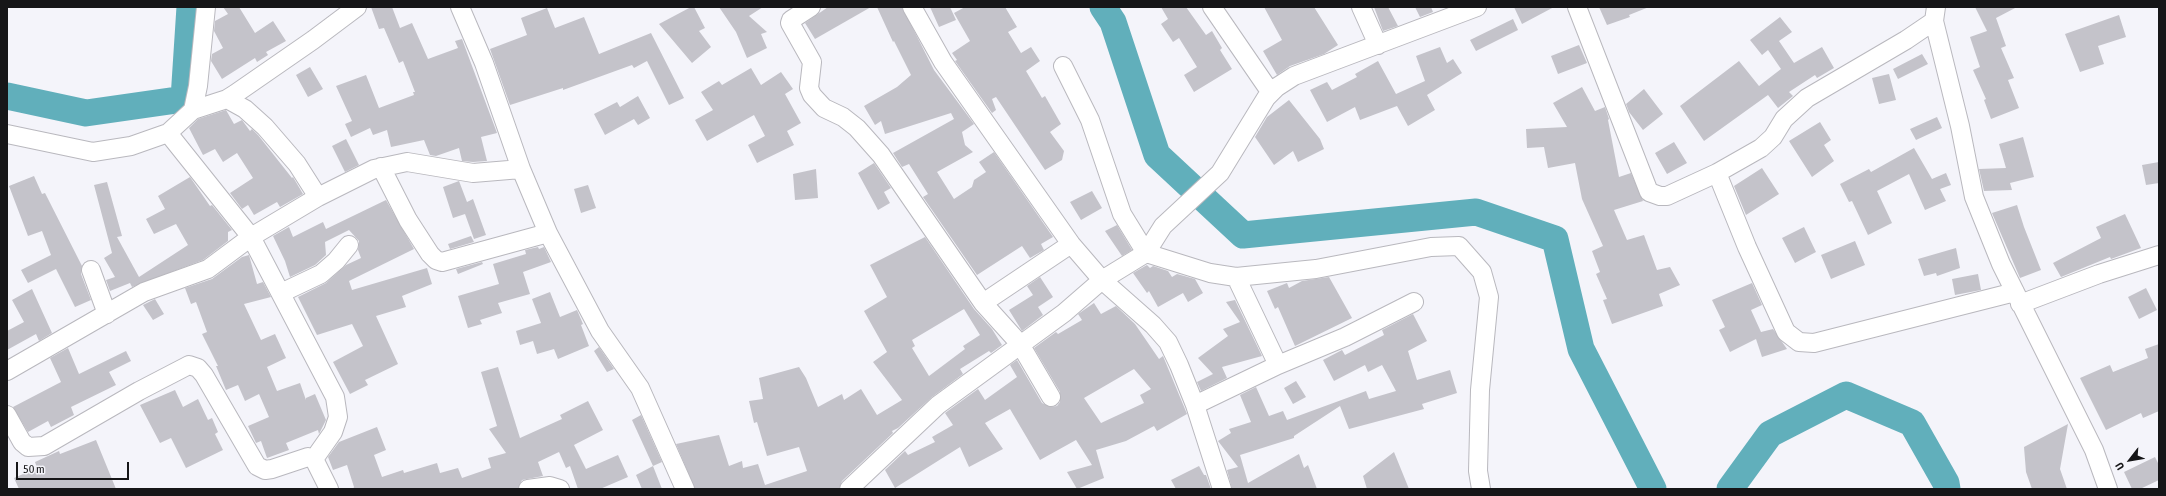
<!DOCTYPE html>
<html>
<head>
<meta charset="utf-8">
<style>
  body { margin:0 }
  #map { position:relative; width:2166px; height:496px; overflow:hidden; background:#f4f4fa; font-family:"Asap Condensed",sans-serif }
  canvas { display:block }
  .frame { position:absolute; inset:0; border:8px solid #161618; pointer-events:none }
  .north { position:absolute; left:2110px; top:440px; width:40px; height:40px; -webkit-text-stroke:3px #f4f4fa; paint-order:stroke; rotate:239deg; font-size:11px; font-weight:700; line-height:16px; text-align:center; color:#161618 }
  .north::after { content:''; display:block; margin:auto; width:14px; height:18px; background:#161618; clip-path:polygon(50% 0,100% 100%,50% 72%,0 100%) }
  .scale { position:absolute; left:16px; top:462px; width:113px; height:18px; box-sizing:border-box; border:2px solid #161618; border-top:0; padding-left:5px; font-size:12px; line-height:14px; white-space:nowrap; color:#161618; -webkit-text-stroke:3px #f4f4fa; paint-order:stroke }
</style>
</head>
<body>
<div id="map">
<canvas width="2166" height="496"></canvas>
<div class="frame"></div>
<div class="north">U</div>
<div class="scale">50 m</div>
</div>
<script>
const context = document.querySelector('canvas').getContext('2d');
context.lineJoin = 'round';
const poly = rows => new Path2D(rows.map(r => 'M' + r).join(''));
function stroke(path, color, width, dash) { context.strokeStyle = color; context.lineWidth = width; context.lineCap = dash ? 'butt' : 'round'; context.setLineDash(dash || []); context.stroke(path); }
function fillPath(path, color) { context.fillStyle = color; context.fill(path, 'evenodd'); }
const river = poly([
  [1103,7,1113,22,1157,155,1243,235,1476,212,1555,239,1581,349,1653,489],
  [7,96,86,113,184,99,190,7],
  [1730,489,1770,434,1846,395,1912,423,1946,483,1947,489]
]);
const building = poly([
  [223,7,239,7,255,33,273,21,286,41,266,52,268,55,257,62,255,58,222,79,211,61,212,54,223,48,214,31,215,21,228,14],
  [371,7,392,7,400,28,412,23,428,59,458,48,455,41,462,39,497,133,481,137,487,161,473,162,462,161,459,148,436,156,430,155,424,140,391,147,387,130,373,135,370,128,351,137,345,124,352,121,336,86,366,75,379,108,414,95,413,92,415,92,403,61,399,63,384,28,379,29],
  [691,7,694,7,705,28,699,31,711,47,692,63,659,24],
  [719,7,763,7,749,16,767,32,761,34,767,48,747,58,736,32],
  [828,7,871,7,815,39,805,23],
  [877,7,902,7,934,70,974,124,962,132,965,145,973,152,937,172,954,199,972,187,974,180,986,172,979,162,994,152,1053,237,1041,244,1044,250,1030,258,1022,246,977,275,923,197,928,194,909,164,902,167,893,153,954,119,951,113,885,134,881,121,875,125,864,106,897,87,911,75,894,41,893,42],
  [930,7,950,7,956,20,939,27],
  [965,7,1005,7,1017,27,1008,32,1021,53,1031,47,1040,61,1026,71,1042,98,1045,96,1061,124,1050,132,1064,151,1062,160,1045,170,996,97,992,99,996,110,992,113,955,61,957,60,952,53,970,41,954,13],
  [1161,7,1186,7,1206,35,1212,31,1222,48,1220,50,1232,69,1194,92,1184,75,1197,67,1179,38,1173,42,1161,24,1168,19],
  [1264,7,1314,7,1338,45,1324,54,1290,66,1277,75,1263,51,1282,40],
  [1374,7,1388,7,1398,26,1383,31],
  [1415,7,1431,7,1433,12,1420,17],
  [1514,7,1554,7,1522,24],
  [1599,7,1649,7,1629,15,1630,17,1607,25],
  [1975,7,2017,7,1996,18,2006,46,2001,48,2014,78,2008,80,2019,108,1991,119,1984,100,1986,99,1973,70,1980,67,1970,37,1987,31],
  [547,8,555,28,584,17,599,54,651,33,684,98,669,105,647,61,634,68,632,65,563,90,563,88,510,105,490,49,527,35,521,18],
  [2119,15,2126,37,2098,46,2104,64,2080,72,2065,34],
  [1780,17,1792,32,1779,41,1794,63,1822,47,1834,68,1817,78,1815,75,1789,92,1793,96,1778,108,1768,95,1704,141,1680,106,1739,61,1759,86,1781,69,1768,50,1762,55,1750,40],
  [1513,19,1518,30,1476,51,1470,40],
  [1579,45,1587,63,1558,74,1551,56],
  [1440,47,1447,63,1453,59,1462,73,1427,95,1435,110,1408,126,1397,106,1360,120,1355,107,1327,122,1310,90,1327,82,1332,90,1357,77,1355,74,1378,61,1396,94,1425,81,1416,56],
  [1922,54,1928,64,1898,79,1893,69],
  [310,67,323,89,308,97,296,75],
  [751,68,761,85,781,72,793,89,785,94,801,123,787,131,794,145,757,163,748,145,765,136,754,115,707,141,695,120,713,110,701,92,719,81,722,85],
  [1889,74,1896,100,1879,104,1872,78],
  [1582,87,1595,111,1605,107,1609,119,1608,120,1619,177,1631,173,1643,201,1614,210,1627,240,1644,235,1657,270,1670,267,1680,285,1659,294,1663,306,1612,324,1603,300,1607,299,1596,274,1600,272,1592,251,1603,246,1582,199,1575,163,1548,168,1544,147,1527,148,1526,129,1567,127,1553,103],
  [1644,89,1663,114,1643,130,1629,112,1626,104],
  [638,96,650,118,638,125,634,119,605,135,594,114,617,102,620,107],
  [1289,100,1320,139,1324,149,1298,162,1293,151,1274,165,1255,137,1267,117],
  [226,110,234,124,242,120,250,131,252,129,258,135,292,178,293,177,303,194,280,207,277,202,254,215,248,205,242,209,230,193,253,178,237,153,223,162,215,149,203,155,189,128,198,119],
  [1937,117,1942,128,1916,140,1910,129],
  [1820,122,1831,140,1824,145,1834,161,1812,177,1789,141],
  [2023,137,2034,177,2010,183,2012,190,1984,191,1979,169,2006,168,1999,144],
  [346,139,359,165,345,172,332,146],
  [1674,142,1687,163,1667,174,1655,153],
  [1914,148,1932,179,1946,173,1951,185,1940,189,1946,201,1925,210,1909,174,1877,191,1892,223,1868,235,1852,201,1849,202,1840,184,1869,169,1871,172],
  [2159,162,2159,183,2146,185,2142,165],
  [874,163,891,188,884,192,890,203,878,210,858,173],
  [1762,168,1779,194,1746,215,1734,186],
  [816,169,818,198,795,200,793,174],
  [34,176,42,194,45,193,82,266,81,274,91,300,75,307,56,269,28,283,21,270,51,255,42,231,28,236,9,186],
  [190,177,210,206,212,205,232,230,228,232,228,241,203,260,132,287,130,283,110,291,106,280,115,277,104,258,112,253,94,185,107,182,122,236,117,237,139,277,188,245,176,224,154,234,146,219,165,209,158,196],
  [459,181,467,202,473,199,486,235,474,239,465,214,453,218,443,187],
  [588,185,596,208,581,213,574,189],
  [1092,191,1102,208,1081,220,1070,202],
  [386,200,414,249,349,281,352,290,427,268,432,284,402,296,406,307,376,316,398,364,365,380,368,385,350,394,333,362,363,346,352,324,317,335,298,297,326,283,346,265,361,258,358,250,359,241,349,230,325,242,326,255,315,265,290,277,285,261,273,236,289,227,293,237,323,222,326,229],
  [2017,205,2024,227,2041,270,2020,278,1992,213],
  [2125,214,2141,248,2111,259,2110,257,2061,277,2053,263,2101,238,2096,227],
  [1117,225,1132,250,1122,256,1105,231],
  [1804,227,1816,252,1795,263,1782,238],
  [471,236,474,242,450,249,448,244],
  [925,237,974,309,992,329,1002,345,991,353,989,351,960,369,963,374,932,397,898,428,892,431,893,433,842,481,839,489,695,489,676,444,719,435,729,466,742,461,743,468,758,464,765,485,807,471,799,447,767,456,757,422,754,423,749,401,763,399,759,378,799,367,806,378,818,407,842,394,844,400,861,389,877,415,902,400,873,362,887,352,864,311,887,297,870,265],
  [964,309,980,335,963,346,965,349,929,376,912,348,915,346,912,340],
  [1855,241,1865,265,1831,279,1821,255],
  [538,247,539,249,544,247,551,262,523,272,530,294,498,303,502,313,480,320,482,324,468,328,458,296,499,284,493,264,526,254,525,250],
  [1956,248,1960,268,1937,276,1936,273,1924,276,1918,259],
  [249,255,257,284,263,282,271,297,244,304,261,340,275,334,286,358,267,367,277,391,300,383,306,400,306,398,315,394,326,420,319,434,318,430,286,443,289,450,267,458,261,441,256,443,248,426,269,417,259,394,245,401,238,385,226,390,216,366,218,366,202,334,207,332,196,302,191,304,185,288,212,279,242,257],
  [482,262,483,264,458,274,456,269],
  [1147,265,1150,268,1153,266,1168,271,1172,277,1177,274,1195,279,1203,293,1188,302,1183,293,1158,307,1149,291,1147,293,1133,273],
  [1978,274,1981,290,1955,295,1952,279],
  [1040,277,1053,297,1038,307,1043,315,1022,331,1009,310,1033,295,1027,286],
  [1329,277,1352,318,1295,346,1278,307,1275,309,1267,291,1287,283,1289,288,1302,281],
  [1752,283,1762,305,1751,310,1761,332,1773,329,1787,349,1762,357,1756,339,1730,352,1719,330,1725,327,1712,300],
  [2146,288,2157,310,2139,319,2128,297],
  [32,289,52,333,39,341,36,334,7,350,7,331,24,322,12,300],
  [550,292,560,317,577,310,583,324,581,325,589,346,558,359,554,349,537,354,533,341,520,345,516,331,541,323,532,299],
  [155,299,164,314,153,320,143,305],
  [1235,300,1262,356,1222,367,1227,378,1201,391,1197,382,1213,374,1198,358,1228,336,1223,329,1240,322,1226,302],
  [1094,303,1101,314,1116,306,1135,324,1159,359,1163,356,1187,414,1157,431,1154,426,1126,441,1096,450,1104,478,1077,489,1067,472,1092,465,1076,440,1040,460,1010,409,985,423,1003,449,969,467,960,447,895,488,885,470,905,451,908,455,935,442,932,437,953,425,945,413,978,389,985,400,1017,377,1010,365,1017,360,1042,403,1051,407,1057,406,1060,402,1060,392,1034,348,1056,332,1058,334,1082,320,1078,314],
  [1134,369,1151,389,1140,395,1144,403,1101,423,1084,398],
  [1413,314,1427,341,1408,351,1417,380,1450,370,1457,393,1422,404,1424,409,1349,429,1340,406,1294,436,1294,438,1240,455,1248,483,1299,454,1304,468,1308,465,1317,489,1232,489,1227,470,1238,467,1218,441,1231,433,1229,429,1251,422,1240,395,1256,387,1269,416,1283,411,1287,420,1366,391,1369,399,1396,391,1382,365,1368,372,1365,365,1334,381,1323,360,1342,350,1345,355,1384,335,1382,330],
  [2159,344,2159,411,2143,418,2141,413,2106,430,2080,378,2110,365,2113,372,2148,358,2145,349],
  [599,347,614,369,607,372,594,351],
  [68,348,79,374,126,351,131,361,109,372,116,385,71,407,74,415,51,427,48,421,28,432,13,407,61,382,50,358],
  [498,367,520,438,562,419,560,415,588,401,603,430,574,445,586,469,618,455,628,477,600,489,578,489,570,466,566,468,559,452,538,462,543,476,522,480,518,489,353,489,354,487,347,465,333,470,328,457,339,442,377,427,386,450,374,455,382,477,403,470,404,473,437,463,440,473,458,468,462,478,491,468,488,458,506,453,489,429,497,426,481,372],
  [1296,381,1306,397,1293,404,1284,388],
  [175,390,183,407,198,399,208,420,212,418,218,432,215,434,223,450,186,468,171,438,160,443,140,405],
  [641,415,662,462,653,466,632,420],
  [2068,424,2060,469,2067,489,2032,489,2026,472,2024,447],
  [96,440,116,489,19,489,14,478,37,468,35,462,59,451,60,454],
  [1394,452,1409,489,1367,489,1363,476],
  [2155,457,2159,465,2159,480,2140,489,2132,489,2124,472],
  [653,466,662,489,642,489,636,475],
  [1199,466,1204,475,1206,475,1211,489,1176,489,1171,480]
]);
const minor = poly([
  [460,7,484,63,521,169,548,233,600,331,640,388,685,489],
  [811,7,791,20,790,23,812,62,809,88,812,95,824,108,843,117,857,128,881,155,983,303,1020,344,1051,397],
  [912,7,943,62,1071,244,1102,280,1153,325,1168,342,1179,365,1195,405,1222,489],
  [1212,7,1271,93],
  [1361,7,1378,45],
  [1577,7,1649,192,1660,196,1667,196,1717,173,1761,148,1773,137,1784,119,1807,98,1906,40,1934,21],
  [1936,7,1934,21,1960,126,1974,197,2001,264,2094,450,2108,489],
  [1063,66,1090,120,1122,214,1146,253,1210,273,1236,277,1278,365],
  [227,99,245,109,265,127,297,164,318,197],
  [193,110,227,99,235,94,313,40,357,7],
  [168,133,251,237,335,397,338,417,333,432,314,459],
  [7,134,93,152,131,146,168,133,193,110,198,86,206,7],
  [381,167,408,220,430,254,436,260,442,262,548,233],
  [1717,173,1747,247,1786,332,1799,342,1814,343,2015,292],
  [91,270,107,314],
  [1236,277,1316,269,1431,247,1459,246,1482,272,1489,297,1480,390,1478,471,1481,489],
  [281,293,321,274,336,261,349,245],
  [983,303,1071,244],
  [2020,304,2099,274,2159,255],
  [7,371,144,292,208,269,251,237,318,197,374,169,407,162,473,173,521,169],
  [1195,405,1278,365,1345,337,1414,302],
  [7,415,22,442,28,447,44,446,139,391,189,365,198,368,204,375,257,466,265,470,272,469,308,457,314,459,329,489],
  [528,489,550,486,560,489],
  [849,489,938,405,1064,313,1102,280,1146,253,1163,226,1220,173,1266,98,1277,87,1294,76,1477,7]
]);
stroke(river, '#61afbb', 27);
fillPath(building, '#c4c3ca');
stroke(minor, '#b9b8be', 20);
stroke(minor, '#fff', 18);
</script>
</body>
</html>
